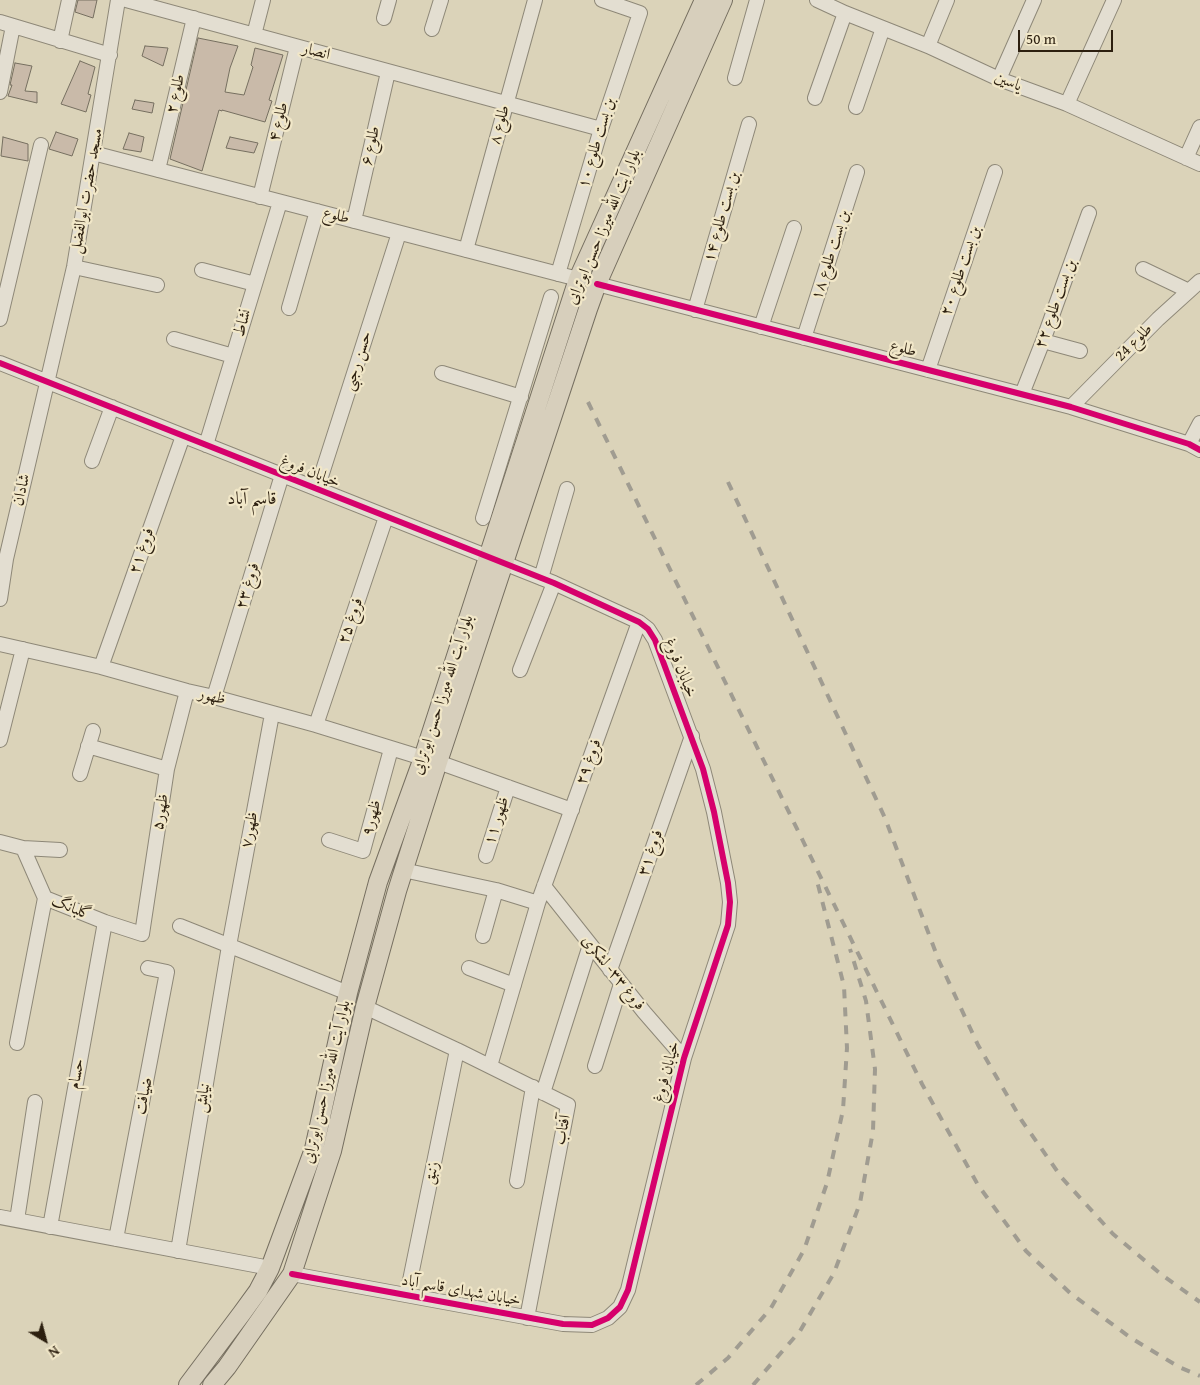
<!DOCTYPE html>
<html>
<head>
<meta charset="utf-8">
<style>
  body { margin:0 }
  #map { position:relative; width:1200px; height:1385px; overflow:hidden; background:#dbd3b9; font-family:"Gentium Book Plus",serif }
  canvas { display:block }
  .north { position:absolute; left:20px; top:1315px; width:50px; height:50px; -webkit-text-stroke:4px #f1e7c8; paint-order:stroke; rotate:143deg; font-size:14px; font-weight:700; line-height:20px; text-align:center; color:#2c1f0f }
  .north::after { content:''; display:block; margin:auto; width:18px; height:22px; background:#2c1f0f; clip-path:polygon(50% 0,100% 100%,50% 72%,0 100%) }
  .scale { position:absolute; left:1018px; top:30px; width:95px; height:22px; box-sizing:border-box; border:2px solid #2c1f0f; border-top:0; padding-left:6px; font-size:15px; line-height:18px; white-space:nowrap; color:#2c1f0f; -webkit-text-stroke:4px #f1e7c8; paint-order:stroke }
</style>
</head>
<body>
<div id="map">
<canvas width="1200" height="1385"></canvas>
<div class="north">N</div>
<div class="scale">50 m</div>
</div>
<script>
const context = document.querySelector('canvas').getContext('2d');
context.lineJoin = 'round';
function fillPath(path, color) { context.fillStyle = color; context.fill(path, 'evenodd'); }
const poly = rows => new Path2D(rows.map(r => 'M' + r).join(''));
function stroke(path, color, width, dash) { context.strokeStyle = color; context.lineWidth = width; context.lineCap = dash ? 'butt' : 'round'; context.setLineDash(dash || []); context.stroke(path); }
function drawText(font, color, halo, rows, align = 'center') {
  context.font = font + ' "Gentium Book Plus",Amiri,serif'; context.lineWidth = 4.5; context.setLineDash([]); context.textBaseline = 'middle'; context.strokeStyle = halo; context.fillStyle = color; for (const [text, x, y, turn = 0] of rows) {
    context.save(); context.translate(x, y); context.rotate((+turn || 0) * Math.PI / 180); context.textAlign = isNaN(turn) ? turn : align; if (halo) context.strokeText(text, 0, 0); context.fillText(text, 0, 0); context.restore();
  }
}
const building = poly([
  [78,0,97,0,93,18,75,12,78,0],
  [198,38,238,46,230,68,225,92,244,95,253,67,251,65,255,48,283,55,269,100,272,101,265,122,222,110,222,111,219,110,202,171,170,159,198,38],
  [145,46,168,48,163,66,142,56,145,46],
  [80,61,95,67,88,94,91,95,86,112,61,104,80,61],
  [15,63,32,66,25,91,37,92,37,103,8,96,12,85,10,85,15,63],
  [135,100,154,103,152,113,132,109,135,100],
  [56,132,78,139,72,156,49,149,56,132],
  [129,133,144,137,141,152,123,149,129,133],
  [3,137,28,144,28,161,1,156,3,137],
  [230,137,258,143,254,153,226,148,230,137]
]);
const minor = poly([
  [126,0,601,129],
  [817,0,845,13,928,46,999,79,1067,104,1200,164],
  [384,18,389,0],
  [0,22,110,55],
  [432,29,441,0],
  [254,35,263,0],
  [60,41,69,0],
  [928,46,947,0],
  [735,78,757,0],
  [999,79,1034,0],
  [0,92,13,26],
  [815,98,845,13],
  [1067,104,1114,0],
  [856,107,883,28],
  [93,153,578,279],
  [1186,158,1200,127],
  [158,170,194,18],
  [260,197,297,47],
  [354,221,388,72],
  [466,250,535,0],
  [74,267,157,285],
  [1143,269,1189,291],
  [202,270,255,284],
  [558,274,601,129,640,13,602,0],
  [597,284,1071,407,1189,444,1200,450],
  [289,308,317,211],
  [695,310,749,124],
  [0,319,41,145],
  [761,327,794,228],
  [804,338,857,172],
  [174,339,233,356],
  [1043,341,1080,351],
  [0,363,554,583,639,622,648,629,655,640,703,769,714,812,728,883,730,902,728,925,684,1058,628,1290,620,1307,608,1318,592,1325,563,1324,292,1274],
  [928,370,995,172],
  [442,373,521,397],
  [1022,394,1043,341,1089,213],
  [1071,407,1158,319,1200,281],
  [1189,444,1200,423],
  [206,445,280,202],
  [92,461,112,407],
  [317,489,399,233],
  [483,518,551,297],
  [541,578,567,489],
  [0,599,6,559,74,267,118,0],
  [0,644,101,667,187,691,214,697,316,725,423,758],
  [101,667,183,436],
  [520,670,554,583],
  [214,697,282,475],
  [316,725,386,517],
  [0,740,23,649],
  [88,746,167,769],
  [438,762,572,810],
  [80,774,93,731],
  [329,840,363,851,391,749],
  [0,842,23,848,45,898,105,922,142,934,167,769,187,691],
  [23,848,60,850],
  [486,856,508,787],
  [403,870,496,890,538,903],
  [544,886,644,1012,684,1058],
  [180,926,348,993],
  [483,936,496,890],
  [469,968,514,985],
  [610,970,692,736],
  [365,1007,457,1050,568,1105,527,1318],
  [17,1043,45,898],
  [490,1066,538,903,639,622],
  [595,1066,621,984],
  [543,1093,590,945],
  [517,1181,533,1087],
  [0,1217,270,1268],
  [17,1220,35,1102],
  [50,1227,105,922],
  [116,1239,167,972,148,968],
  [178,1251,229,946,272,714],
  [407,1295,457,1050]
]);
const major = poly([
  [188,1385,242,1313,258,1291,270,1268,314,1149,348,993,378,882,423,758,578,279,704,0],
  [212,1385,227,1367,292,1274,332,1151,365,1007,397,891,438,762,588,309,597,284,723,0]
]);
const rail = poly([
  [588,402,922,1084,978,1185,1026,1251,1070,1293,1131,1338,1179,1367,1200,1376],
  [728,482,885,818,939,961,978,1045,1022,1121,1062,1178,1113,1234,1162,1275,1200,1302],
  [696,1385,728,1358,771,1308,804,1250,827,1183,843,1110,847,1048,844,986,817,881],
  [753,1385,800,1331,834,1273,860,1203,873,1131,875,1069,866,1001,850,949]
]);
const cycleway = poly([
  [597,284,1071,407,1189,444,1200,450],
  [0,363,554,583,639,622,648,629,655,640,703,769,714,812,728,883,730,902,728,925,684,1058,628,1290,620,1307,608,1318,592,1325,563,1324,292,1274]
]);
const streetNames = [
  ["انصار",316,52,15],
  ["یاسین",1008,82,22],
  ["طلوع ۲",176,94,-77],
  ["طلوع ۴",279,122,-76],
  ["طلوع ۸",500,125,-75],
  ["بن بست طلوع ۱۰",597,143,-73],
  ["طلوع ۶",371,146,-77],
  ["مسجد حضرت ابوالفضل",87,191,-80],
  ["طلوع",336,216,14],
  ["بن بست طلوع ۱۴",722,217,-74],
  ["بلوار آیت الله میرزا حسن ابوترابی",604,227,-67],
  ["بن بست طلوع ۱۸",831,255,-72],
  ["بن بست طلوع ۲۰",961,271,-71],
  ["بن بست طلوع ۲۲",1056,304,-70],
  ["نشاط",243,323,-73],
  ["طلوع 24",1134,343,-45],
  ["طلوع",903,349,15],
  ["حسن رجبی",358,361,-72],
  ["خیابان فروغ",310,472,22],
  ["شادان",22,490,-77],
  ["فروغ ۲۱",142,551,-71],
  ["فروغ ۲۳",248,586,-73],
  ["فروغ ۲۵",351,621,-71],
  ["خیابان فروغ",680,668,68],
  ["بلوار آیت الله میرزا حسن ابوترابی",443,695,-72],
  ["ظهور",212,697,14],
  ["فروغ ۲۹",589,762,-70],
  ["ظهور۵",161,812,-81],
  ["ظهور۹",372,818,-75],
  ["ظهور ۱۱",497,821,-72],
  ["ظهور۷",250,830,-79],
  ["فروغ ۳۱",651,853,-71],
  ["گلبانگ",71,908,22],
  ["فروغ ۳۳- لشکری",613,973,51],
  ["خیابان فروغ",667,1072,-75],
  ["حسام",77,1074,-80],
  ["بلوار آیت الله میرزا حسن ابوترابی",327,1082,-77],
  ["ضیافت",144,1096,-79],
  ["نيايش",203,1098,-81],
  ["آفتاب",563,1130,-79],
  ["زنبق",432,1173,-78],
  ["خیابان شهدای قاسم آباد",461,1291,10]
];
const neighbourhoodNames = [
  ["قاسم آباد",252,499]
];
fillPath(building, '#c9baa9');
stroke(building, '#766f60', 1);
stroke(minor, '#8e8878', 16);
stroke(major, '#766f60', 20);
stroke(minor, '#e3ded1', 14);
stroke(major, '#d7cfbc', 18);
stroke(rail, '#a09c91', 4, [9, 9]);
stroke(cycleway, '#d6006c', 6);
drawText('16px', '#2c1f0f', '#f1e7c8', streetNames);
drawText('18px', '#2c1f0f', '#f1e7c8', neighbourhoodNames);
</script>
</body>
</html>
